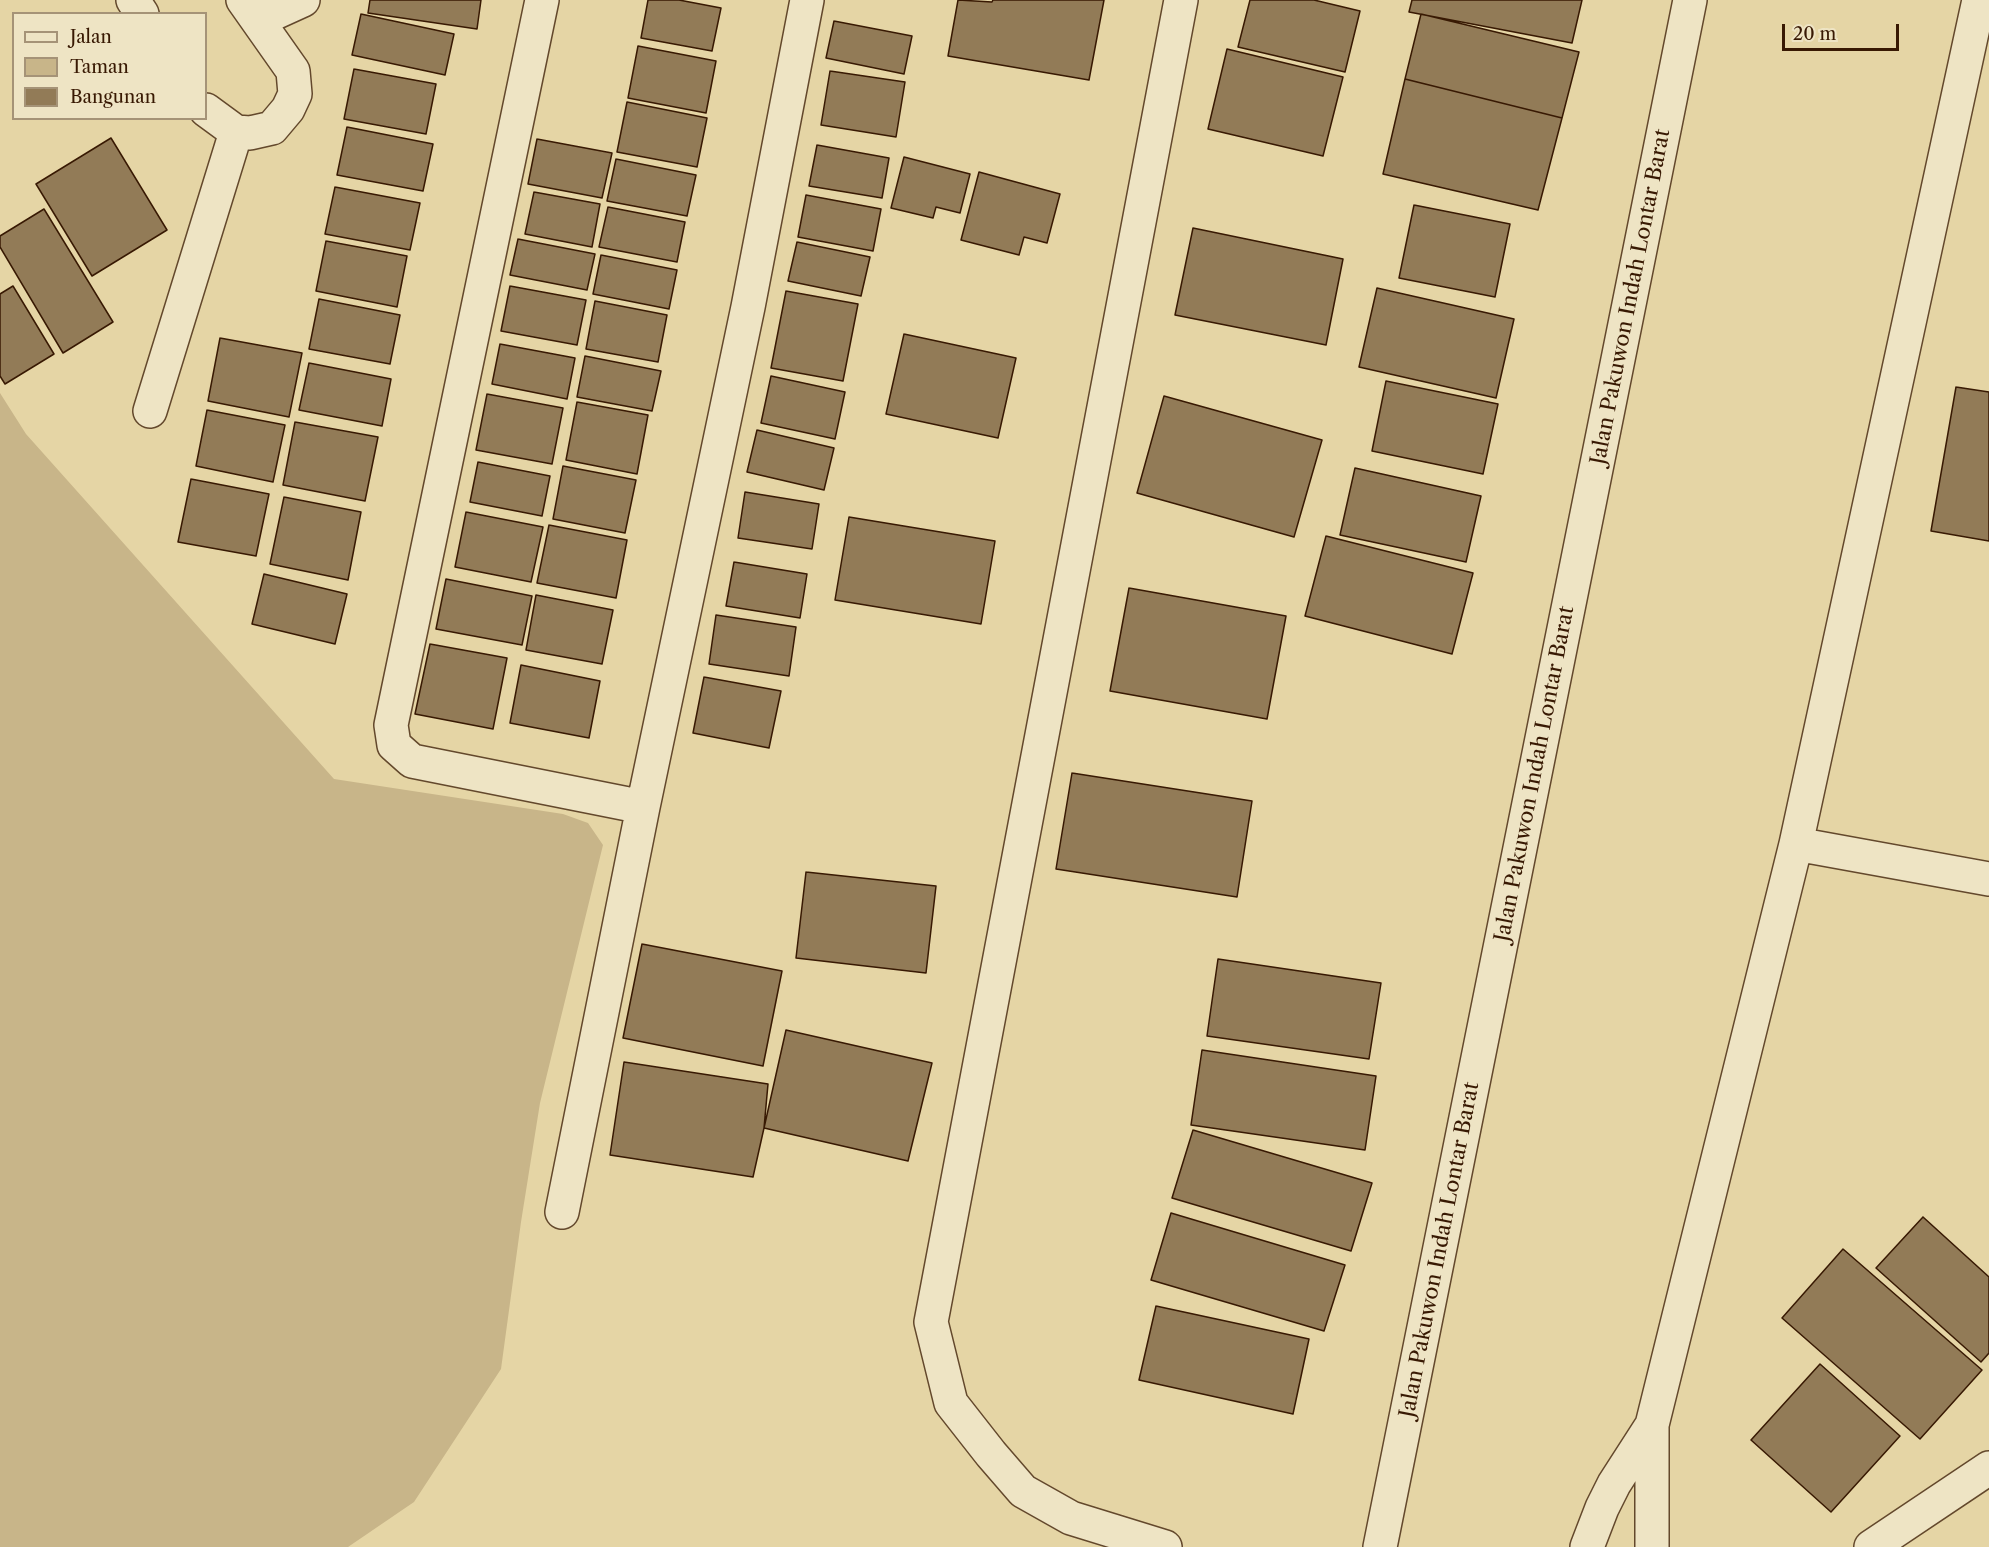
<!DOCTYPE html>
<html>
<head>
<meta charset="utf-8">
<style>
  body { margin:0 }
  #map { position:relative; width:1989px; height:1547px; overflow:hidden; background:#e5d5a5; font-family:"Libre Caslon Text",serif }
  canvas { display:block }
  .legend { position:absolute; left:12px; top:12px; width:195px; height:108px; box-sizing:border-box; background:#eee4c4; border:2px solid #a59377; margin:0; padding:8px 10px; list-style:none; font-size:18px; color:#381903 }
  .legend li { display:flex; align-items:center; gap:12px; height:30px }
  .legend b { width:30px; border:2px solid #a59377 }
  .scale { position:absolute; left:1782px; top:24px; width:117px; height:27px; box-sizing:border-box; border:3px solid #381903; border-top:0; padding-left:8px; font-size:18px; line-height:21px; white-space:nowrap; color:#381903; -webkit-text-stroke:4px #eee4c4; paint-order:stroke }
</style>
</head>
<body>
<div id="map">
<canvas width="1989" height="1547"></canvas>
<ul class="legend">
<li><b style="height:8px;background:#eee4c4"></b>Jalan</li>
<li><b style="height:16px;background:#c8b589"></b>Taman</li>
<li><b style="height:16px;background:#927b57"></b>Bangunan</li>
</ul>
<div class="scale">20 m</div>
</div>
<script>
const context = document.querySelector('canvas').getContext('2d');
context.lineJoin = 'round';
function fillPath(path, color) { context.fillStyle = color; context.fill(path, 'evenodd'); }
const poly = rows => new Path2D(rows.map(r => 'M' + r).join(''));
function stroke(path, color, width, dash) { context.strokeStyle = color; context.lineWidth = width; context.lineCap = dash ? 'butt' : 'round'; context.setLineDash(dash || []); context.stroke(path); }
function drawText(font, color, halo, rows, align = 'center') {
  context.font = font + ' "Libre Caslon Text",serif'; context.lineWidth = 5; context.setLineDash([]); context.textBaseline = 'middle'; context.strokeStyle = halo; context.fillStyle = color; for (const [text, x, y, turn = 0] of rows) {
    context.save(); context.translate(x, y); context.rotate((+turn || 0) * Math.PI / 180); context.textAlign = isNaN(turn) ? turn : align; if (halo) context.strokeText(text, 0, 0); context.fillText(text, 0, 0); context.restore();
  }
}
const green = poly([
  [0,393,26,434,334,779,563,814,588,823,603,845,540,1103,521,1222,501,1369,414,1502,348,1547,0,1547]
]);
const building = poly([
  [370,0,481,0,477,29,368,13,370,0],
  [648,0,679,0,721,8,712,51,641,38,648,0],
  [958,0,992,2,993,0,1104,0,1089,80,948,56,958,0],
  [1250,0,1314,0,1360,11,1345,72,1238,47,1250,0],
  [1412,0,1582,0,1572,43,1409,12,1412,0],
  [361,14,454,34,445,75,352,55,361,14],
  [1421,14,1579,52,1562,118,1405,79,1421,14],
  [834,21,912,36,904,74,826,58,834,21],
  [638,46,716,61,706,113,628,98,638,46],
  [1227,49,1343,77,1323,156,1208,129,1227,49],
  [354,69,436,84,426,134,344,119,354,69],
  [830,71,905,82,896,137,821,125,830,71],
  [1405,79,1562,118,1538,210,1383,174,1405,79],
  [627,102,707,118,697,167,617,152,627,102],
  [347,127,433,144,423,191,337,175,347,127],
  [111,138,167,230,92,276,36,184,111,138],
  [537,139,612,153,602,198,528,184,537,139],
  [817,145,889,158,882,198,809,186,817,145],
  [904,157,970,174,960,213,936,207,933,218,891,208,904,157],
  [616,159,696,175,687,216,607,201,616,159],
  [979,172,1060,194,1047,243,1024,237,1019,255,961,240,979,172],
  [335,187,420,203,410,250,325,234,335,187],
  [534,192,600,204,592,247,525,234,534,192],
  [806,195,881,209,873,251,798,237,806,195],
  [1414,205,1510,224,1495,297,1399,278,1414,205],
  [608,207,685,222,677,262,599,247,608,207],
  [44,209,113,322,63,353,0,247,0,236,44,209],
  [1193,228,1343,259,1326,345,1175,315,1193,228],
  [518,239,595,254,587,290,510,275,518,239],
  [326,241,407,256,397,307,316,291,326,241],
  [797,242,870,257,861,296,788,281,797,242],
  [601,255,677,270,669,309,593,294,601,255],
  [13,286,54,354,5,384,0,376,0,294,13,286],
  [510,286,586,300,577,345,501,331,510,286],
  [1377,288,1514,319,1496,398,1359,367,1377,288],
  [786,291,858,304,843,381,771,368,786,291],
  [319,299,400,315,390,364,309,349,319,299],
  [595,301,667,315,658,362,586,349,595,301],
  [904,334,1016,358,998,438,886,414,904,334],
  [220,338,302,353,289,417,208,401,220,338],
  [500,344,575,358,567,399,492,384,500,344],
  [585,356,661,371,652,411,577,397,585,356],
  [309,363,391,379,382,426,299,410,309,363],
  [771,376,845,392,835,439,761,423,771,376],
  [1386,381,1498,404,1483,474,1372,451,1386,381],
  [1956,387,1989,392,1989,541,1931,531,1956,387],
  [487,394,563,408,552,464,476,450,487,394],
  [1164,396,1322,440,1294,537,1137,493,1164,396],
  [577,402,648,415,637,474,566,460,577,402],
  [207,410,285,425,273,482,196,466,207,410],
  [295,422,378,437,365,501,283,485,295,422],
  [757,430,834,448,824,490,747,472,757,430],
  [478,462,550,476,542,516,470,502,478,462],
  [563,466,636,480,625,533,553,519,563,466],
  [1355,468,1481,496,1466,562,1340,535,1355,468],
  [191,479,269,494,256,556,178,542,191,479],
  [745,492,819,504,812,549,738,538,745,492],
  [284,497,361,512,348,580,270,564,284,497],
  [466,512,543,527,531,582,455,567,466,512],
  [849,517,995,541,981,624,835,600,849,517],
  [549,525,627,540,616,598,537,583,549,525],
  [1326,536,1473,573,1452,654,1305,616,1326,536],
  [734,562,807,574,800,618,726,606,734,562],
  [264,574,347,594,335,644,252,624,264,574],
  [446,579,532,596,522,645,436,629,446,579],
  [1129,588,1286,616,1267,719,1110,691,1129,588],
  [536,595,613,610,602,664,526,650,536,595],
  [716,615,796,627,789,676,709,664,716,615],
  [430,644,507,658,493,729,415,714,430,644],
  [521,665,600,681,589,738,510,723,521,665],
  [704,677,781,691,769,748,693,733,704,677],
  [1072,773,1252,801,1237,897,1056,869,1072,773],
  [806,872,936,886,926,973,796,958,806,872],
  [642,944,782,971,763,1066,623,1038,642,944],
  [1218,959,1381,983,1369,1059,1207,1036,1218,959],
  [786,1030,932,1063,908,1161,764,1128,786,1030],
  [1202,1050,1376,1076,1365,1150,1191,1125,1202,1050],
  [624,1062,768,1084,764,1128,753,1177,610,1155,624,1062],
  [1193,1130,1372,1183,1351,1251,1172,1198,1193,1130],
  [1171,1213,1345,1265,1324,1331,1151,1280,1171,1213],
  [1923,1217,1989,1277,1989,1353,1981,1362,1876,1268,1923,1217],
  [1843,1249,1982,1370,1920,1439,1782,1318,1843,1249],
  [1156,1306,1309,1339,1293,1414,1139,1380,1156,1306],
  [1820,1364,1900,1436,1831,1512,1751,1440,1820,1364]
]);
const street = poly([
  [133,0,142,14],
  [542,0,391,725,394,745,412,761,643,807],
  [259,20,303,0],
  [206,110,236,132,250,133,272,128,288,109,295,94,293,71,243,0],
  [150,411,236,132],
  [1796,844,1989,879],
  [562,1212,643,807,748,307,807,0],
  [1165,1547,1071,1518,1023,1491,991,1454,951,1403,931,1322,1181,0],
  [1380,1547,1690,0],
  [1587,1547,1602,1508,1614,1484,1652,1425],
  [1652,1547,1652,1425,1796,844,1979,0],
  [1871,1547,1989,1468]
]);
const streetNames = [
  ["Jalan Pakuwon Indah Lontar Barat",1631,297,-79],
  ["Jalan Pakuwon Indah Lontar Barat",1535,774,-79],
  ["Jalan Pakuwon Indah Lontar Barat",1440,1250,-79]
];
fillPath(green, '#c8b589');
fillPath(building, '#927b57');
stroke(building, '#381903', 1.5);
stroke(street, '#63482c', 36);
stroke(street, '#eee4c4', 33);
drawText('21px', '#381903', '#eee4c4', streetNames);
</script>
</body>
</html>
